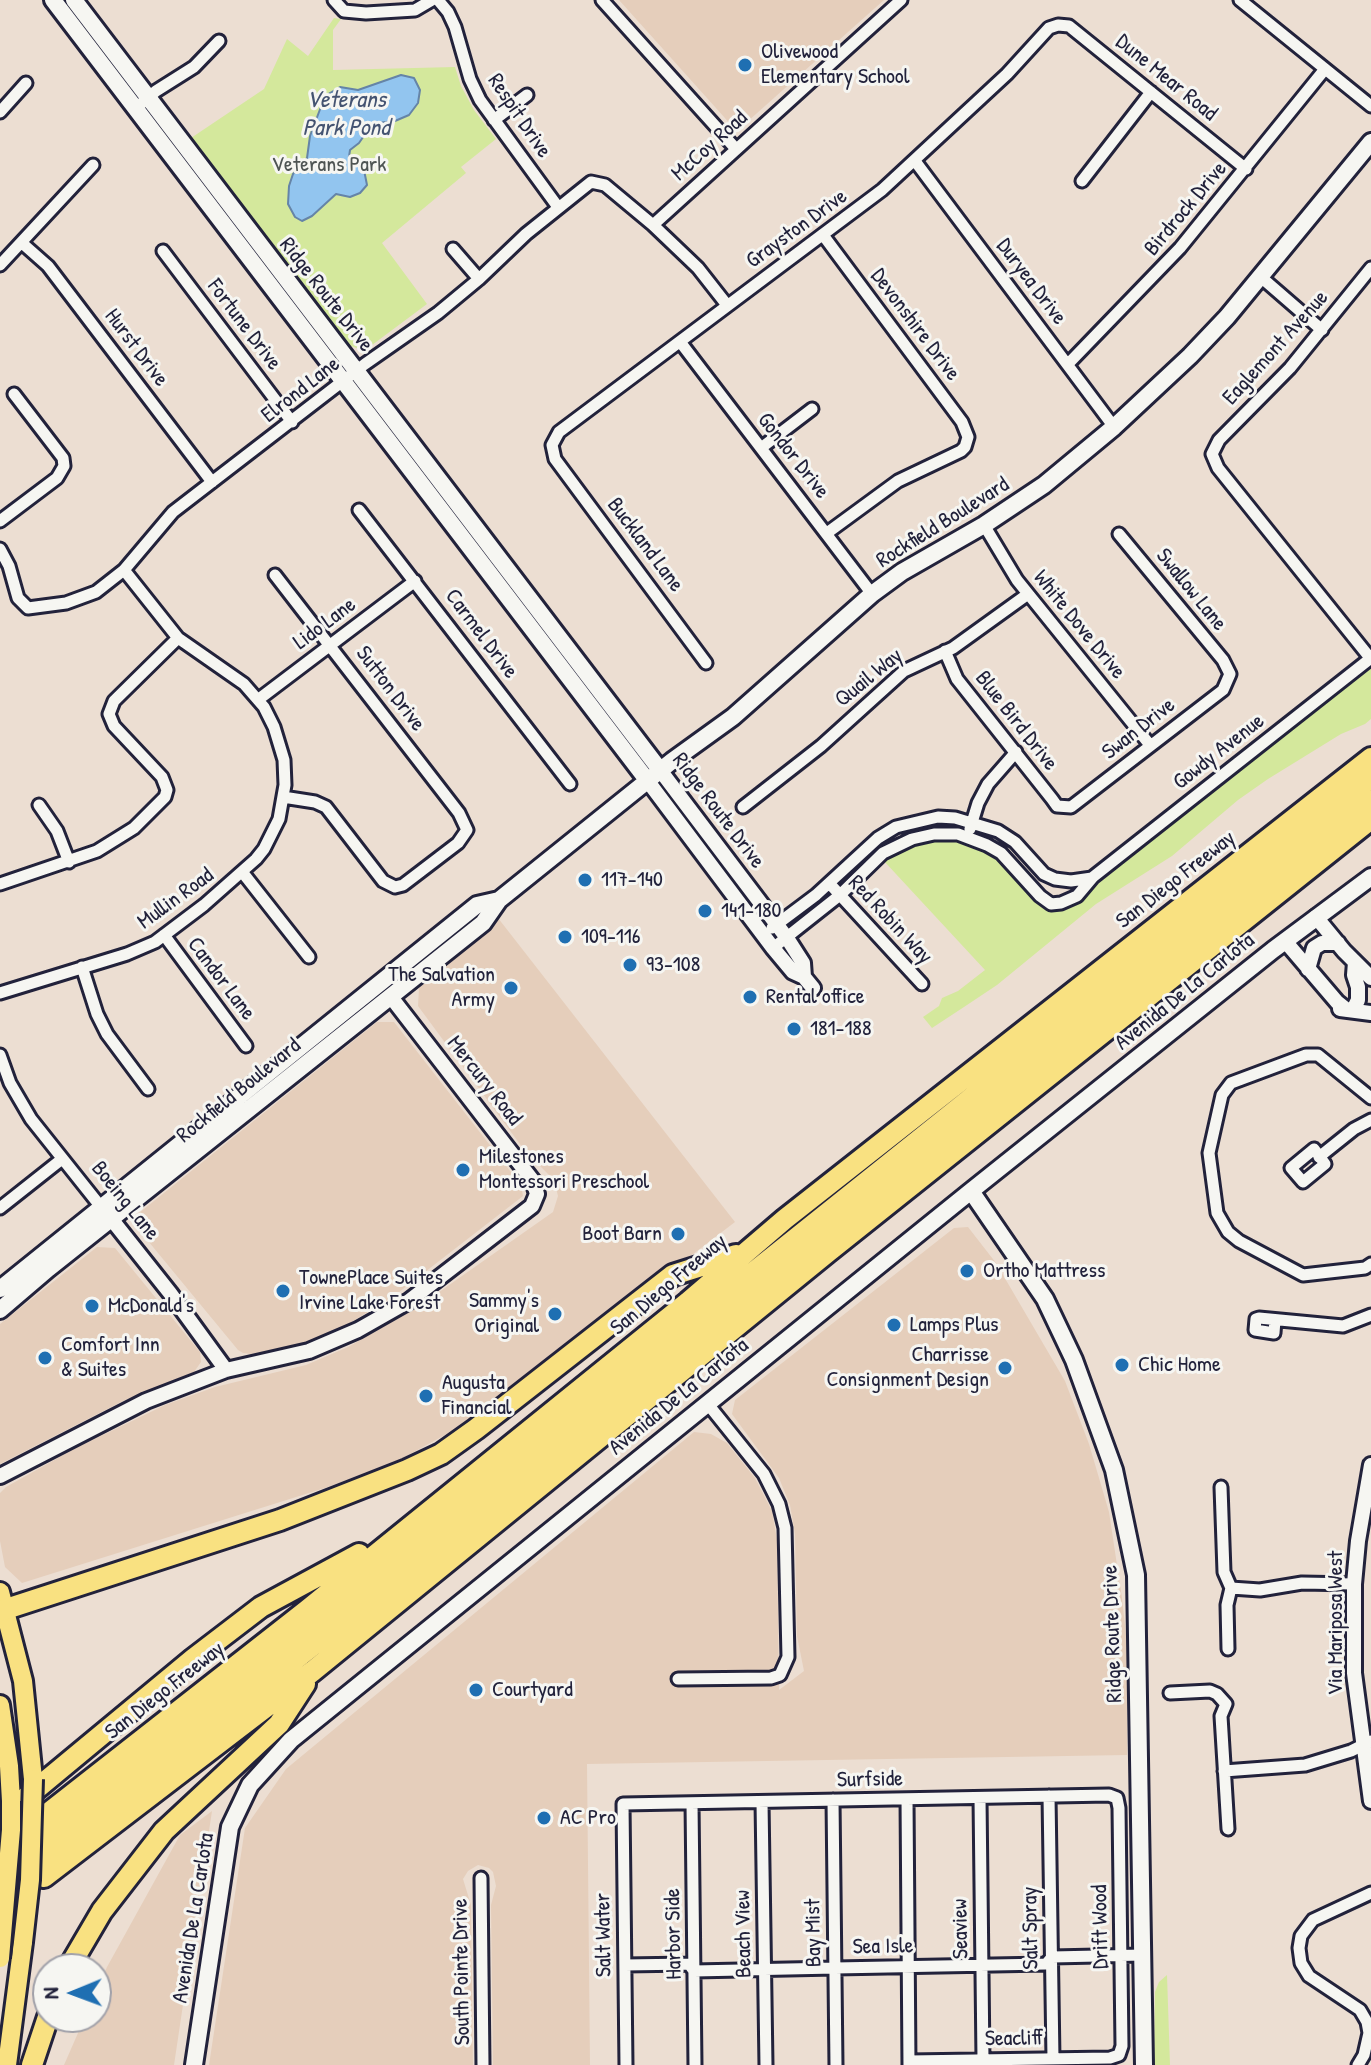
<!DOCTYPE html>
<html>
<head>
<meta charset="utf-8">
<style>
  body { margin:0 }
  #map { position:relative; width:1371px; height:2065px; overflow:hidden; background:#ecded2; font-family:"Patrick Hand",sans-serif }
  canvas { display:block }
  .north { position:absolute; left:32px; top:1953px; width:80px; height:80px; box-sizing:border-box; background:#f6f6f2; border:2px solid #a1a1a9; border-radius:50%; rotate:269deg; font-size:22px; font-weight:700; line-height:32px; text-align:center; color:#22223b }
  .north::after { content:''; display:block; margin:auto; width:28px; height:36px; background:#1f6fb2; clip-path:polygon(50% 0,100% 100%,50% 72%,0 100%) }
</style>
</head>
<body>
<div id="map">
<canvas width="1371" height="2065"></canvas>
<div class="north">N</div>
</div>
<script>
const context = document.querySelector('canvas').getContext('2d');
context.lineJoin = 'round';
function fillPath(path, color) { context.fillStyle = color; context.fill(path, 'evenodd'); }
const poly = rows => new Path2D(rows.map(r => 'M' + r).join(''));
function stroke(path, color, width, dash) { context.strokeStyle = color; context.lineWidth = width; context.lineCap = dash ? 'butt' : 'round'; context.setLineDash(dash || []); context.stroke(path); }
function drawText(font, color, halo, rows, align = 'center') {
  context.font = font + ' "Patrick Hand",sans-serif'; context.lineWidth = 6; context.setLineDash([]); context.textBaseline = 'middle'; context.strokeStyle = halo; context.fillStyle = color; for (const [text, x, y, turn = 0] of rows) {
    context.save(); context.translate(x, y); context.rotate((+turn || 0) * Math.PI / 180); context.textAlign = isNaN(turn) ? turn : align; if (halo) context.strokeText(text, 0, 0); context.fillText(text, 0, 0); context.restore();
  }
}
const built = poly([
  [619,0,884,0,738,130,733,127],
  [498,918,735,1222,487,1412,401,1459,328,1487,22,1583,5,1567,0,1541,0,1493,6,1487,74,1449,165,1405,215,1387,306,1365,348,1347,415,1309,553,1212,558,1196,554,1180,525,1151,418,1006,419,988,486,933],
  [377,1022,394,1022,521,1185,523,1196,394,1296,340,1329,302,1344,251,1354,243,1353,238,1350,139,1230,139,1213],
  [968,1227,996,1263,1065,1381,1089,1444,1109,1512,1122,1598,1127,1643,1127,1755,587,1764,590,2065,493,2065,491,1905,496,1886,493,1872,489,1868,478,1865,468,1871,463,1879,471,1905,473,2065,209,2065,245,1828,286,1769,694,1432,711,1434,727,1443,755,1478,772,1511,777,1540,779,1690,804,1671,797,1636,795,1534,790,1505,779,1478,732,1414,735,1400,954,1228],
  [97,1247,115,1248,200,1352,201,1362,194,1372,125,1400,0,1464,0,1324],
  [212,1811,174,2065,64,2065,85,2017,96,2017,96,1992,107,1967,180,1835]
]);
const green = poly([
  [334,18,341,19,333,30,333,70,455,67,461,86,474,110,496,139,461,167,466,173,382,243,427,304,364,351,346,344,191,138,264,89,287,39,308,56],
  [1371,666,1371,719,1365,724,1341,734,1268,779,1238,800,1172,856,1096,904,997,985,964,1007,932,1028,923,1017,939,1006,942,998,958,991,985,970,883,860,919,842,943,838,965,841,985,849,1004,861,1039,901,1067,905,1095,886],
  [1167,1975,1170,2065,1154,2065,1155,1992,1159,1982]
]);
const water = poly([
  [401,75,414,78,420,90,418,103,409,115,395,121,377,123,370,127,359,143,350,150,349,157,364,170,367,185,360,193,350,197,336,194,312,216,302,221,295,217,288,204,289,186,293,174,307,158,310,136,325,96,340,87,358,90,401,75]
]);
const minor = poly([
  [334,0,344,11,366,13,415,10,432,0],
  [438,0,448,12,455,27,470,79,480,100,558,207],
  [602,0,736,149],
  [1240,0,1371,106],
  [136,108,156,91,194,67,219,41],
  [0,112,26,83],
  [494,120,527,95],
  [915,161,1114,427],
  [1082,181,1151,92],
  [653,225,901,0],
  [823,235,962,422,968,437,965,447,961,451,898,481,827,533],
  [22,243,48,266,212,482],
  [453,249,479,279],
  [163,251,292,422],
  [0,265,93,165],
  [1262,278,1322,330],
  [681,343,872,594],
  [1068,364,1180,248,1325,69],
  [761,448,812,409],
  [359,510,570,784],
  [0,521,57,478,64,466,63,458,14,394],
  [984,525,1017,580,1150,745],
  [0,549,9,566,18,598,28,608,66,603,96,592,124,570,173,512,365,364,438,313,479,279,526,234,591,182,605,185,653,225,698,268,727,305],
  [275,575,459,813,467,830,458,843,403,885,395,887,383,881,326,807,315,802,283,797],
  [945,651,957,679,1052,799,1057,806,1071,807,1223,690,1230,674,1223,660,1119,534],
  [1371,659,1218,468,1212,454,1219,440,1290,368,1371,268],
  [706,663,555,459,552,445,559,432,882,190,1007,74,1049,28,1058,25,1069,26,1246,169],
  [259,699,415,581],
  [39,805,57,831,69,862],
  [743,807,821,746,904,671,953,648,1028,594],
  [970,829,978,803,988,784,1016,752],
  [243,873,309,957],
  [829,883,922,984],
  [0,884,97,851,134,828,165,797,167,790,162,777,114,726,109,714,114,701,178,638],
  [772,928,816,895,878,838,896,827,938,817,955,818,998,831,1015,842,1044,874,1055,879,1071,881,1092,878],
  [164,935,246,1046],
  [773,948,840,895,883,853,912,839,934,834,958,834,987,845,1001,853,1040,896,1051,904,1061,903,1077,896,1093,877,1371,658],
  [82,967,97,1014,107,1034,148,1089],
  [0,993,127,954,155,942,204,905,256,859,264,849,279,819,285,785,284,760,274,727,264,707,244,684,178,638,124,570],
  [0,1055,10,1083,31,1119,101,1207],
  [1371,1098,1318,1055,1306,1055,1231,1083,1222,1095,1209,1153,1217,1213,1228,1232,1239,1241,1303,1275,1365,1268,1371,1264],
  [1314,1149,1325,1164,1303,1182,1291,1168,1314,1149],
  [1319,1157,1354,1129,1371,1120],
  [0,1208,62,1159],
  [1275,1320,1274,1333,1255,1330,1256,1319,1259,1318,1343,1326,1371,1315],
  [1221,1487,1224,1572,1231,1588,1227,1605,1228,1649],
  [1231,1588,1260,1590,1302,1583,1354,1584],
  [678,1679,771,1678,780,1675,788,1657,785,1528,779,1504,764,1474,707,1403],
  [1170,1693,1210,1691,1217,1694,1226,1704,1221,1716,1228,1829],
  [1224,1771,1305,1765,1351,1751,1371,1741],
  [1049,1796,1053,2059],
  [980,1798,983,2060],
  [907,1799,909,2065],
  [833,1800,836,2065],
  [762,1802,766,2065],
  [692,1803,695,2065],
  [481,1878,483,2065],
  [625,1965,689,1964,694,1971,835,1968,1046,1964,1052,1957,1143,1955],
  [626,2065,623,1804,1109,1795,1117,1798,1119,1808,1122,2046,1119,2055,1110,2058,909,2061],
  [1358,2065,1364,2055,1369,2033,1367,2022,1360,2010,1309,1976,1301,1963,1299,1948,1301,1936,1313,1920,1371,1893]
]);
const tertiary = poly([
  [660,770,787,938,803,963,804,977],
  [647,780,773,948,793,972,804,977,813,988],
  [1316,917,1344,951,1371,978],
  [1285,941,1337,1002,1347,1010],
  [1308,969,1314,948,1322,943,1338,943],
  [1340,1009,1371,1013],
  [1353,1010,1358,1000,1358,987,1354,975,1355,962],
  [105,1211,170,1293,226,1370],
  [1371,1465,1358,1541,1354,1584,1354,1673,1371,1801],
  [0,1476,146,1401,226,1370,309,1351,358,1330,409,1301,532,1206,537,1194,533,1181,391,997]
]);
const secondary = poly([
  [53,0,647,780],
  [74,0,660,770],
  [971,1191,1045,1299,1074,1360,1114,1470,1136,1575,1144,2065],
  [0,1289,477,905,499,900],
  [0,1310,48,1269,483,923,499,900,672,761,733,717,872,594,902,572,984,525,1044,485,1114,427,1190,356,1227,317,1371,142],
  [194,2065,230,1827,250,1785,291,1740,971,1191,1273,950,1371,877]
]);
const primary = poly([
  [0,1592,23,1681,33,1779],
  [0,1705,9,1766,11,1801],
  [7,2065,23,1942]
]);
const motorway = poly([
  [0,1611,280,1520,407,1470,441,1454,476,1429,673,1275,736,1255],
  [0,1819,193,1659,261,1607,359,1554],
  [0,1851,307,1610,688,1302,785,1219,1371,758],
  [0,1875,1371,778],
  [44,1877,313,1671,828,1252,1371,819],
  [0,1895,1371,801],
  [68,1969,102,1911,164,1831,279,1724,305,1684],
  [32,2065,48,2017]
]);
const primaryBridge = poly([
  [23,1942,30,1880,33,1779],
  [0,1958,11,1830,11,1801]
]);
const markers = [
  [745,65,8,"#1f6fb2"],
  [585,880,8,"#1f6fb2"],
  [705,911,8,"#1f6fb2"],
  [565,937,8,"#1f6fb2"],
  [630,965,8,"#1f6fb2"],
  [511,988,8,"#1f6fb2"],
  [750,997,8,"#1f6fb2"],
  [794,1029,8,"#1f6fb2"],
  [463,1170,8,"#1f6fb2"],
  [678,1234,8,"#1f6fb2"],
  [967,1271,8,"#1f6fb2"],
  [283,1291,8,"#1f6fb2"],
  [92,1306,8,"#1f6fb2"],
  [555,1314,8,"#1f6fb2"],
  [894,1325,8,"#1f6fb2"],
  [45,1358,8,"#1f6fb2"],
  [1122,1365,8,"#1f6fb2"],
  [1005,1368,8,"#1f6fb2"],
  [426,1396,8,"#1f6fb2"],
  [476,1690,8,"#1f6fb2"],
  [544,1818,8,"#1f6fb2"]
];
const poiNames = [
  ["Olivewood",761,52],
  ["Elementary School",761,77],
  ["117-140",601,880],
  ["141-180",721,911],
  ["109-116",581,937],
  ["93-108",646,965],
  ["The Salvation",495,975,"right"],
  ["Army",495,1000,"right"],
  ["Rental office",766,997],
  ["181-188",810,1029],
  ["Milestones",479,1157],
  ["Montessori Preschool",479,1182],
  ["Boot Barn",662,1234,"right"],
  ["Ortho Mattress",983,1271],
  ["TownePlace Suites",299,1278],
  ["Irvine Lake Forest",299,1303],
  ["Sammy's",539,1301,"right"],
  ["Original",539,1326,"right"],
  ["McDonald's",108,1306],
  ["Lamps Plus",910,1325],
  ["Comfort Inn",61,1345],
  ["& Suites",61,1370],
  ["Charrisse",989,1355,"right"],
  ["Consignment Design",989,1380,"right"],
  ["Chic Home",1138,1365],
  ["Augusta",442,1383],
  ["Financial",442,1408],
  ["Courtyard",492,1690],
  ["AC Pro",560,1818]
];
const streetNames = [
  ["Dune Mear Road",1166,78,39],
  ["Respit Drive",519,116,56],
  ["McCoy Road",710,146,-42],
  ["Birdrock Drive",1186,209,-50],
  ["Grayston Drive",797,229,-36],
  ["Duryea Drive",1031,282,53],
  ["Ridge Route Drive",326,295,52],
  ["Fortune Drive",244,325,53],
  ["Devonshire Drive",915,325,53],
  ["Hurst Drive",136,348,53],
  ["Eaglemont Avenue",1276,348,-48],
  ["Elrond Lane",301,390,-38],
  ["Gondor Drive",793,456,52],
  ["Rockfield Boulevard",943,523,-32],
  ["Buckland Lane",645,545,53],
  ["Swallow Lane",1191,590,51],
  ["Lido Lane",325,624,-37],
  ["White Dove Drive",1079,625,51],
  ["Carmel Drive",481,634,53],
  ["Quail Way",869,678,-39],
  ["Sutton Drive",390,689,53],
  ["Blue Bird Drive",1016,721,52],
  ["Swan Drive",1139,729,-38],
  ["Gowdy Avenue",1219,752,-38],
  ["Ridge Route Drive",718,811,53],
  ["San Diego Freeway",1176,880,-38],
  ["Mullin Road",176,899,-36],
  ["Red Robin Way",890,920,47],
  ["Candor Lane",221,979,53],
  ["Avenida De La Carlota",1185,992,-39],
  ["Mercury Road",484,1081,52],
  ["Rockfield Boulevard",239,1091,-39],
  ["Boeing Lane",125,1201,51],
  ["San Diego Freeway",669,1285,-40],
  ["Avenida De La Carlota",679,1397,-39],
  ["Via Mariposa West",1336,1623,-90],
  ["Ridge Route Drive",1113,1634,-92],
  ["San Diego Freeway",165,1691,-38],
  ["Surfside",870,1780,-1],
  ["Avenida De La Carlota",194,1918,-81],
  ["Drift Wood",1101,1927,-91],
  ["Salt Spray",1031,1928,-91],
  ["Seaview",961,1929,-91],
  ["Bay Mist",814,1933,-91],
  ["Harbor Side",674,1934,-91],
  ["Beach View",744,1934,-91],
  ["Salt Water",604,1935,-91],
  ["Sea Isle",883,1947,-1],
  ["South Pointe Drive",462,1972,-91],
  ["Seacliff",1014,2039,-1]
];
const parkNames = [
  ["Veterans Park",329,165]
];
const waterNames = [
  ["Veterans",346,101],
  ["Park Pond",346,129]
];
fillPath(built, '#e5cebb');
fillPath(green, '#d4e89c');
fillPath(water, '#92c5ef');
stroke(water, '#6584a7', 2);
stroke(minor, '#22223b', 17);
stroke(tertiary, '#22223b', 20);
stroke(secondary, '#22223b', 22);
stroke(primary, '#22223b', 24);
stroke(motorway, '#22223b', 26);
stroke(minor, '#f6f6f2', 11);
stroke(tertiary, '#f6f6f2', 14);
stroke(secondary, '#f6f6f2', 16);
stroke(primary, '#f9e181', 18);
stroke(motorway, '#f9e181', 20);
stroke(primaryBridge, '#22223b', 24, []);
stroke(primaryBridge, '#f9e181', 18);
for (const [x, y, r, color] of markers) { const dot = new Path2D(); dot.arc(x, y, r, 0, 2 * Math.PI); context.fillStyle = color; context.fill(dot); stroke(dot, '#f6f6f2', 3); }
drawText('22px', '#22223b', '#f6f6f2', poiNames, 'left');
drawText('22px', '#22223b', '#f6f6f2', streetNames);
drawText('22px', '#4e5453', '#f6f6f2', parkNames);
drawText('italic 24px', '#445371', '#f6f6f2', waterNames);
</script>
</body>
</html>
